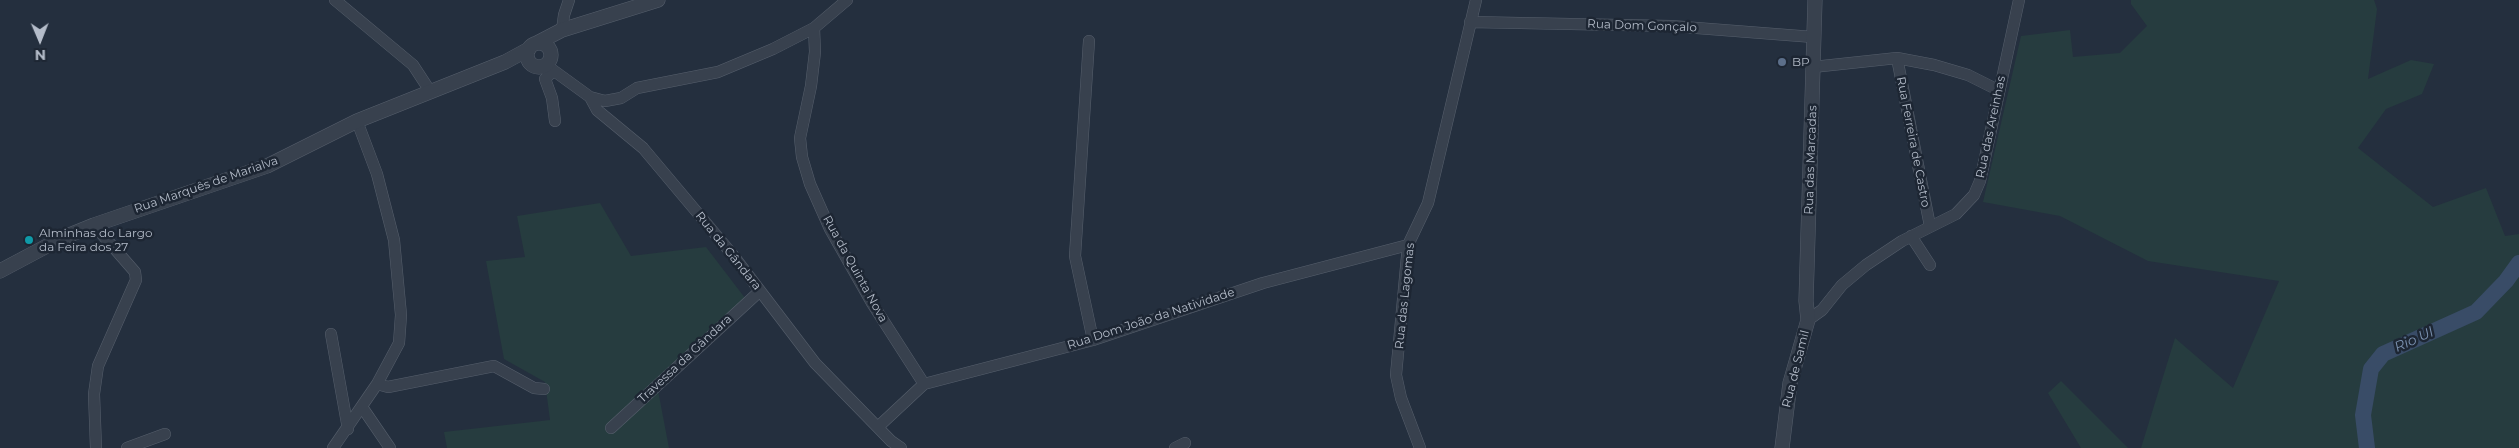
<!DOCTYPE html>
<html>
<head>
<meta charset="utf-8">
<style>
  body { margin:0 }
  #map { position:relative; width:2519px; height:448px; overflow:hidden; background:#242f3e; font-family:Montserrat,sans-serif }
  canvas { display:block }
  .north { position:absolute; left:15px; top:15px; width:50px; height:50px; -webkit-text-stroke:4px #1d2633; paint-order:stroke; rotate:179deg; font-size:14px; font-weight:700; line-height:20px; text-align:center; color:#b4bcc9 }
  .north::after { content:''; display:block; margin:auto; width:18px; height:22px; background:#b4bcc9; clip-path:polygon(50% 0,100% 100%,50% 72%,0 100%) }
</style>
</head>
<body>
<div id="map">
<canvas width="2519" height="448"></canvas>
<div class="north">N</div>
</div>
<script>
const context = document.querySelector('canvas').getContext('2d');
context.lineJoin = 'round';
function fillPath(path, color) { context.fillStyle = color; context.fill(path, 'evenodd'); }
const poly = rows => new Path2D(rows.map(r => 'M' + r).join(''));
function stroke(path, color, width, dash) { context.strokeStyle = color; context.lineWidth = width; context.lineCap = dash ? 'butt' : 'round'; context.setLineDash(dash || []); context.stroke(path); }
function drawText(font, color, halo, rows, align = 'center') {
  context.font = font + ' Montserrat,sans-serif'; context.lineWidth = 5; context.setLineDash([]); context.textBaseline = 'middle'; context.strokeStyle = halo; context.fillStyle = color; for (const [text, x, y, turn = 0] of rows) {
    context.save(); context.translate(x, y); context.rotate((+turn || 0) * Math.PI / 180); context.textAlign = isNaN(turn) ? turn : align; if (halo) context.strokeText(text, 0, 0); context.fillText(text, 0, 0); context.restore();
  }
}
const green = poly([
  [2131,0,2374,0,2377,9,2368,79,2411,60,2434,64,2422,94,2386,109,2358,148,2433,207,2486,188,2505,236,2519,234,2519,448,2141,448,2175,338,2233,388,2279,281,2148,261,2060,216,1983,202,2021,36,2070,30,2073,57,2120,53,2147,26,2131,4],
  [600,203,631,256,706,247,745,298,657,385,669,448,447,448,444,432,550,420,545,382,504,359,486,261,525,257,517,216],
  [2061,381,2128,448,2081,448,2048,393]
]);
const river = poly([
  [2367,448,2363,415,2371,369,2383,354,2476,312,2506,281,2519,263]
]);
const minor = poly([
  [335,0,413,65,430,91],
  [1470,22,1671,26,1813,37],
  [814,28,815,52,811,86,800,138,802,157,810,184,830,229,872,303,924,384],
  [562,30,564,15,569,0],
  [1089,41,1075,256,1093,340],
  [1897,58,1930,226],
  [546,65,590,97,597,110,643,148,732,254,815,363,891,441,901,448],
  [1813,67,1897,58,1934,65,1968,75,1998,90],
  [553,71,545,79,552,98,555,121],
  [590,97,605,101,621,98,637,88,718,72,773,49,814,28,847,0],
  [94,225,135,272,136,280,98,366,94,394,96,448],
  [1911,236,1930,265],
  [1808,320,1822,310,1842,285,1866,265,1902,241,1956,214,1974,195,1980,181,2019,0],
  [331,334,348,429],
  [377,384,388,387,494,366,534,388,544,389],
  [362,407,390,448],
  [879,426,924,384,1093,340,1263,283,1408,245],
  [611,428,760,291],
  [127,448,165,434],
  [333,448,377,384,399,343,401,315,394,240,377,174,357,121],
  [1175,448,1185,443],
  [1420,448,1401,398,1396,375,1408,245,1428,203,1476,0]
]);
const tertiary = poly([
  '527 55a12 12 0 1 1 24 0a12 12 0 1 1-24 0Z',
  [537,43,562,30,658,0],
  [0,271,62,238,94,225,267,166,357,121,505,62,529,49],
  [1782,448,1790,383,1808,320,1806,301,1815,0]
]);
const markers = [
  [1782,62,5,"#5c6f8a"],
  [29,240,5,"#0f9aa8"]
];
const streetNames = [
  ["Rua Dom Gonçalo",1642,26,2],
  ["Rua das Areinhas",1991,127,-78],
  ["Rua Ferreira de Castro",1913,142,79],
  ["Rua das Marcadas",1811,160,-88],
  ["Rua Marquês de Marialva",206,185,-19],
  ["Rua da Gândara",728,251,51],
  ["Rua da Quinta Nova",855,269,61],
  ["Rua das Lagomas",1405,296,-84],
  ["Rua Dom João da Natividade",1151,319,-18],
  ["Travessa da Gândara",685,359,-43],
  ["Rua de Samil",1796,369,-76]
];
const poiNames = [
  ["BP",1792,62],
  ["Alminhas do Largo",39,233],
  ["da Feira dos 27",39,247]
];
const waterNames = [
  ["Rio Ul",2414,340,-24]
];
fillPath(green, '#263c3f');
stroke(river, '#394c67', 16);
stroke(minor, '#565f6c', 12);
stroke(tertiary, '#565f6c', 15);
stroke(minor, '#38414e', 11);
stroke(tertiary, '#38414e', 14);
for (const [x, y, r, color] of markers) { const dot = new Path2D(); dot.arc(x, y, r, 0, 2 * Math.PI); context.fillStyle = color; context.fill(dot); stroke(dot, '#1d2633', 2); }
drawText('12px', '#b4bcc9', '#1d2633', streetNames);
drawText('12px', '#b4bcc9', '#1d2633', poiNames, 'left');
drawText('italic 14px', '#7c92b1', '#1d2633', waterNames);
</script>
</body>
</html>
